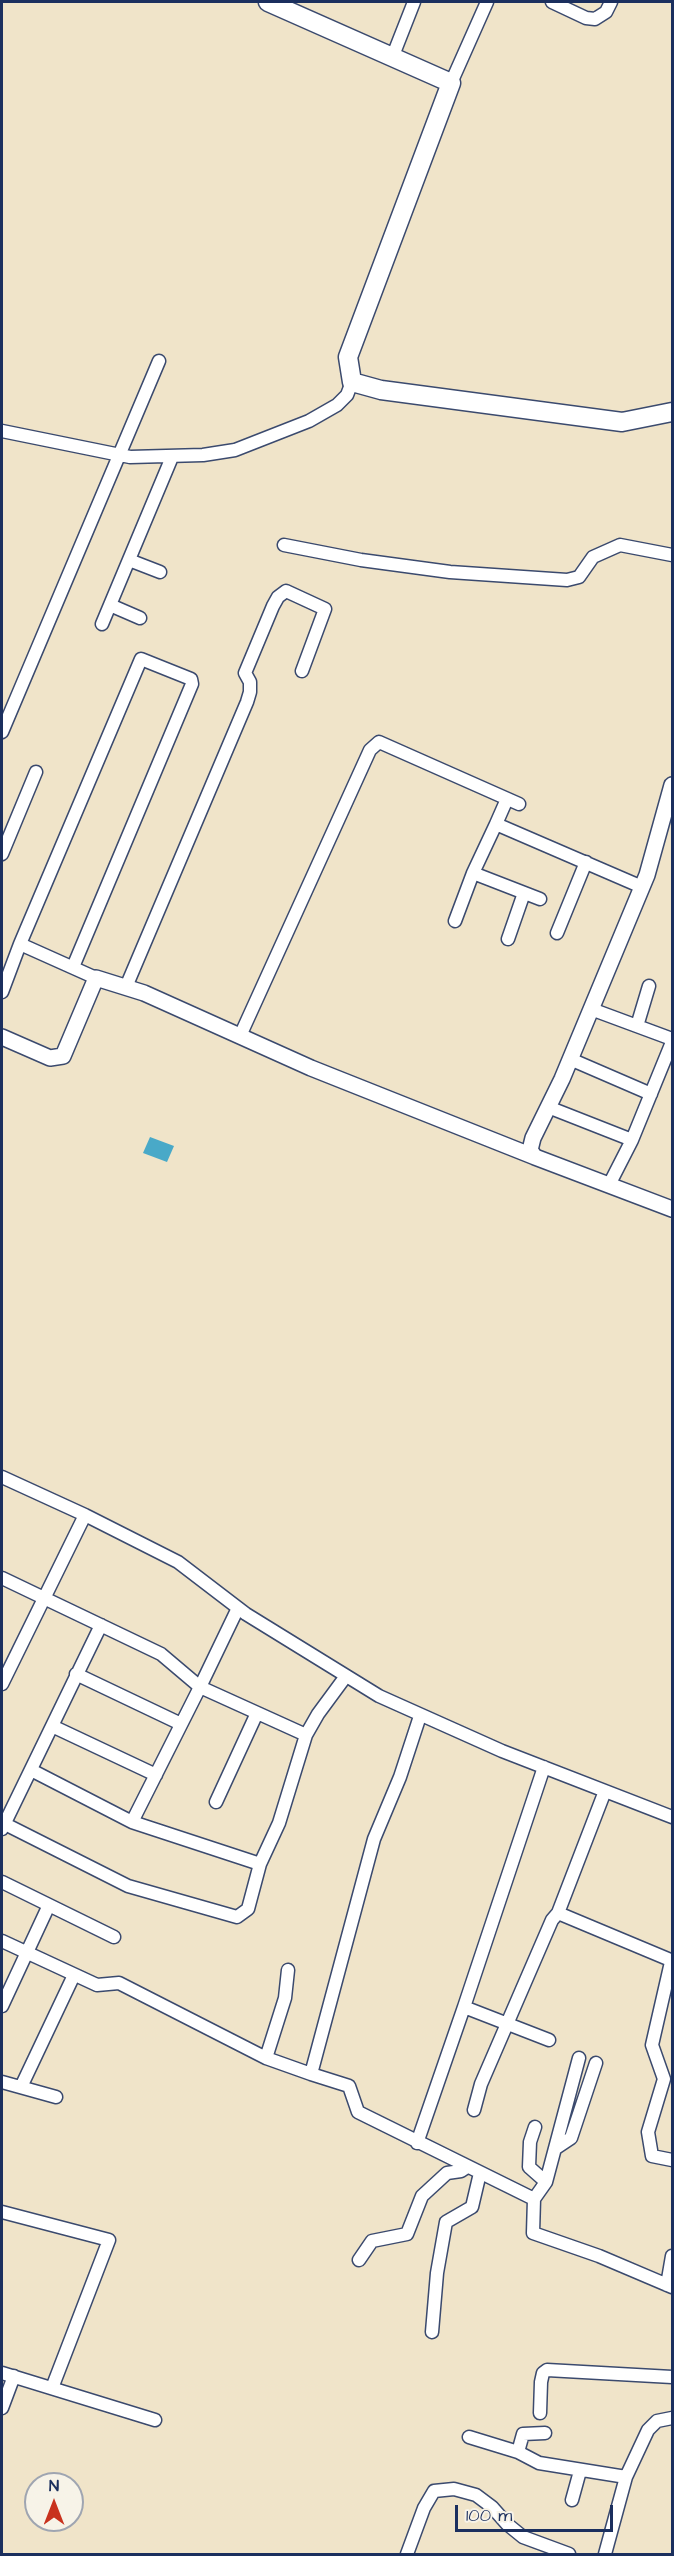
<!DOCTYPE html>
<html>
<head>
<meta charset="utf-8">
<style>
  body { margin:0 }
  #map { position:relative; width:674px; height:2556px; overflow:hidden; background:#f0e4c9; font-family:"Architects Daughter",sans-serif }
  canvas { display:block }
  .frame { position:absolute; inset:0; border:3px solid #1b2f5e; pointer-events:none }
  .north { position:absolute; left:24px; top:2472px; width:60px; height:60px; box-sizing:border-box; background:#f7f3e8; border:2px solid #9fa5b1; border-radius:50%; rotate:0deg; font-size:16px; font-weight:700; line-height:24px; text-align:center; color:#1b2f5e }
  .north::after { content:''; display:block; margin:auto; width:21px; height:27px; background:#c8321e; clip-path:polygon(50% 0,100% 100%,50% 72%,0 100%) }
  .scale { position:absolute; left:455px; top:2505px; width:158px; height:27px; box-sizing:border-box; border:3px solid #1b2f5e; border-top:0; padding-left:8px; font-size:18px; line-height:21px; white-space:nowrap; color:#1b2f5e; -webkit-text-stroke:4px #f7f3e8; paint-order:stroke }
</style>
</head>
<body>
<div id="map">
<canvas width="674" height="2556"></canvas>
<div class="frame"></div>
<div class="north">N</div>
<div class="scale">100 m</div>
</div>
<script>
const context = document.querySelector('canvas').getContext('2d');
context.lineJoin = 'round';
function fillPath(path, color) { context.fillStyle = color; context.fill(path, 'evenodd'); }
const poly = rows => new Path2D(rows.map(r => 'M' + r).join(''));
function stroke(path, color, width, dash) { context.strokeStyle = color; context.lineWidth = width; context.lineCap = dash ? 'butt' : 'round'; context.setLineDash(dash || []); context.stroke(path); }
const water = poly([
  [150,1137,174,1146,167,1162,143,1153]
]);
const minor = poly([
  [552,2,586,18,595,19,606,12,611,2],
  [392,58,414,2],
  [451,83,487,2],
  [2,431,130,457,203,455,235,450,309,421,337,405,347,395,352,382],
  [284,545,361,560,450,572,567,580,579,577,593,557,620,545,672,555],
  [129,560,160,572],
  [110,605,140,618],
  [102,624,172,457],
  [2,732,159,361],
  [496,824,507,799],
  [2,854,36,772],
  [540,899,473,873,496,824,642,887],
  [455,921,473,873],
  [557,933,586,862],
  [508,939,524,893],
  [73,967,192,684,191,679,141,659,20,944,96,978],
  [126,987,247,702,250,692,250,682,245,673,273,606,278,597,286,591,325,609,302,671],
  [2,992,20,944],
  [591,1009,672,1039],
  [637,1026,649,986],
  [240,1036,370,750,379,742,519,804],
  [570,1059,651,1094],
  [548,1107,632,1140,609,1185],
  [632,1140,672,1042],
  [2,1477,85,1515],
  [2,1578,161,1654,200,1687,238,1608],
  [76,1674,181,1724],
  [2,1684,85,1515,178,1562,246,1614,379,1696,502,1751,672,1817],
  [420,1716,400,1777,374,1839,311,2074,349,2086,358,2112,534,2199,533,2233,599,2256,672,2287],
  [52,1726,156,1775],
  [544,1767,464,2007,549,2040],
  [33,1771,132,1822,200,1687,306,1735,318,1714,346,1676],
  [216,1802,257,1713],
  [132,1822,260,1864],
  [5,1824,128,1886,237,1917,248,1909,260,1864,279,1823,306,1735],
  [2,1829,101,1625],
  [2,1882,114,1937],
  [558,1913,668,1959,671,1962,652,2045,664,2079,648,2132,652,2156,672,2160],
  [2,1941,97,1985,119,1983,266,2058,311,2074],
  [2,2006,49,1905],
  [266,2058,285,1998,288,1970],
  [2,2082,56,2097],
  [21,2087,74,1975],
  [474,2110,481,2084,552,1920,558,1913,605,1791],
  [535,2127,530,2142,529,2167,546,2182],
  [417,2143,464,2007],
  [556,2148,571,2138,596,2063],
  [534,2199,546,2182,579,2058],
  [2,2212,109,2240,52,2388],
  [359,2260,372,2241,407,2234,422,2196,447,2173,461,2171,467,2167],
  [667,2285,672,2256],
  [432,2332,437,2273,446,2222,472,2207,480,2173],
  [2,2373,155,2420],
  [2,2408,14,2376],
  [540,2413,541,2382,543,2373,547,2370,672,2377],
  [469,2437,518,2452,539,2463,626,2477],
  [518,2452,523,2434,545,2433],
  [572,2500,580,2471],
  [407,2554,424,2508,434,2491,454,2489,476,2495,492,2507,507,2524,523,2537,569,2554],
  [605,2554,626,2477,648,2430,657,2421,672,2418]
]);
const tertiary = poly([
  [672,785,647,875,562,1079,533,1138,530,1150,535,1157,672,1209],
  [2,1037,50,1058,63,1056,96,978,144,993,311,1068,535,1157]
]);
const secondary = poly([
  [268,2,451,83,348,357,352,382,381,390,622,422,672,412]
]);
fillPath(water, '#49a9c8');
stroke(minor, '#3b4a6e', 15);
stroke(tertiary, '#3b4a6e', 18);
stroke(secondary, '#3b4a6e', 21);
stroke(minor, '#fff', 12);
stroke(tertiary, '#fff', 15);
stroke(secondary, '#fff', 18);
</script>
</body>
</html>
